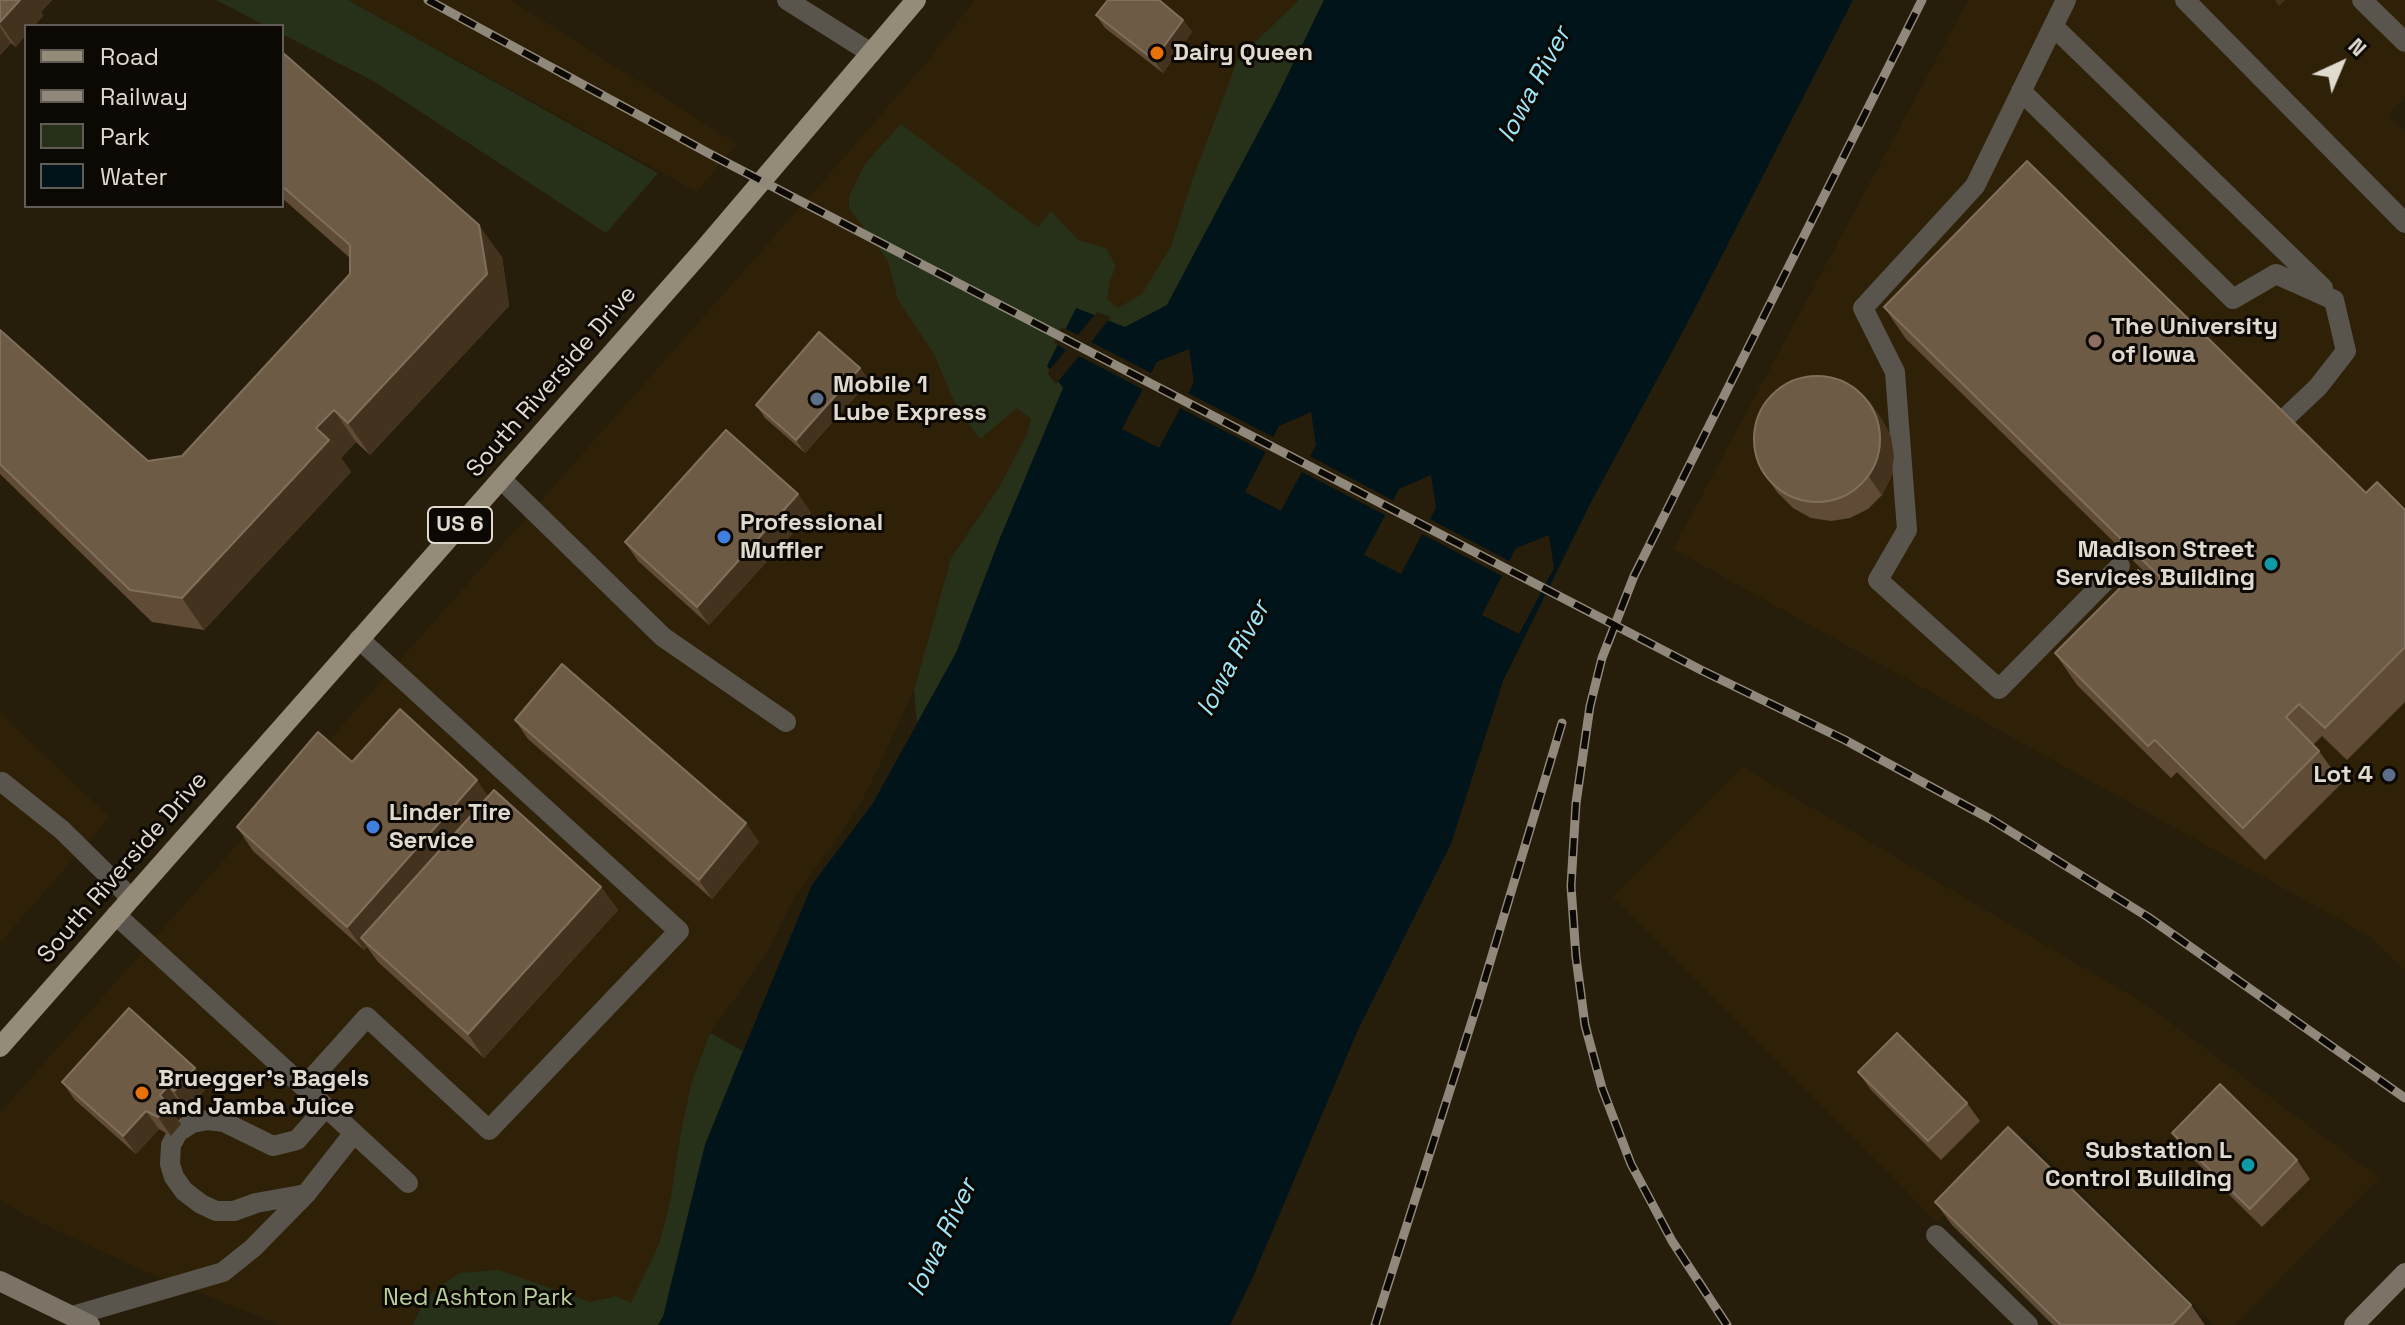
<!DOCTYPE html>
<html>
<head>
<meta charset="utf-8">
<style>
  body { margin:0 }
  #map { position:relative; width:2405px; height:1325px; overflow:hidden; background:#271d0b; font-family:"Space Grotesk",sans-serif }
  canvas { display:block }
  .legend { position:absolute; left:24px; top:24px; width:260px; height:184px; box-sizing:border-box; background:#0c0803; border:2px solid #615c55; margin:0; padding:10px 14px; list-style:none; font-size:24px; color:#e1dacf }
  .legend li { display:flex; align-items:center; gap:16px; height:40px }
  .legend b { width:40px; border:2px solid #615c55 }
  .north { position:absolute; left:2301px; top:24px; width:80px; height:80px; -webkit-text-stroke:6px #0c0803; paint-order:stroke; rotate:44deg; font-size:22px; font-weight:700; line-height:32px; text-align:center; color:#e1dacf }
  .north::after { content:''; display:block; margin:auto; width:28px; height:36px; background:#e1dacf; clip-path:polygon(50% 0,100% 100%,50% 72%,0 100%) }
</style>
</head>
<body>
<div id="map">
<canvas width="2405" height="1325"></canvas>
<ul class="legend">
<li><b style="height:10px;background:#948b78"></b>Road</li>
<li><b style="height:10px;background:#90887a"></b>Railway</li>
<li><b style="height:22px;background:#273019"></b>Park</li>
<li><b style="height:22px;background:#00141a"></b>Water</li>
</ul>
<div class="north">N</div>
</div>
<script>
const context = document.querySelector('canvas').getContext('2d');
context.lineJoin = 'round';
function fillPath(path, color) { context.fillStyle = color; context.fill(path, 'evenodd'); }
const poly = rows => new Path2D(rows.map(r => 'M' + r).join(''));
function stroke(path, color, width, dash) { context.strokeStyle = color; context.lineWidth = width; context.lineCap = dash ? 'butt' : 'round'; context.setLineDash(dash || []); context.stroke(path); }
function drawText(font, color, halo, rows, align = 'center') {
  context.font = font + ' "Space Grotesk",sans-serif'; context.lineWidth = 6; context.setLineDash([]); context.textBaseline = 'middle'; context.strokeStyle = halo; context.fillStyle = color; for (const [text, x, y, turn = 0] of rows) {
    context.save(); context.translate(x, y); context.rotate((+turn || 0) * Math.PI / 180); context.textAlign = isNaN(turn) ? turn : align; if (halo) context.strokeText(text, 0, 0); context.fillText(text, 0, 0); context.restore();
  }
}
const built = poly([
  [348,0,511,0,737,144,697,192],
  [975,0,1324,0,1167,305,1064,387,1046,430,1031,420,1027,434,1001,484,951,558,914,690,877,771,858,809,794,898,765,957,710,1033,691,1084,680,1137,670,1202,659,1244,631,1303,609,1297,590,1303,499,1270,416,1314,412,1325,280,1325,142,1270,34,1220,0,1200,0,1113,839,163,924,65],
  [1968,0,2405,0,2405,98,2388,115,2405,132,2405,970,2369,936,1673,549],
  [0,713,110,817,0,943],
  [1743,767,2147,1005,2379,1178,2235,1325,2214,1325,2024,1135,1937,1222,1613,897]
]);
const green = poly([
  [216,0,348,0,658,173,606,233,375,82,282,34,282,26,266,26],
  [1299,0,1324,0,1275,101,1167,305,1125,327,1076,309,1047,366,1064,387,1000,538,956,653,917,723,914,690,951,558,1001,484,1027,434,1031,419,1017,408,980,439,972,429,954,401,934,354,898,300,888,261,849,208,849,197,865,164,901,124,1038,227,1051,211,1078,240,1106,248,1116,266,1110,280,1107,299,1118,308,1142,294,1171,246,1193,178,1238,59],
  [710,1033,743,1051,705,1145,663,1317,658,1325,412,1325,427,1296,459,1273,499,1270,590,1302,616,1296,631,1303,659,1244,670,1202,680,1137,691,1084]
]);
const water = poly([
  [1324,0,1853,0,1689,320,1590,504,1503,681,1451,844,1357,1032,1252,1279,1230,1325,658,1325,663,1317,705,1145,743,1051,812,885,873,803,956,653,1000,538,1063,388,1047,366,1076,308,1125,327,1167,305,1275,101],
  [1189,349,1194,382,1159,448,1122,429,1157,362],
  [1311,412,1316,445,1281,511,1245,492,1279,426],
  [1431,475,1436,508,1401,574,1364,555,1399,489],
  [1549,535,1554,568,1519,634,1482,615,1516,548]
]);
const pier = poly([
  [1097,312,1111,317,1091,342,1155,375,1146,391,1079,356,1056,384,1047,373,1066,350,1054,343,1062,327,1078,335],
  [1184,391,1277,439,1269,454,1176,406],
  [1306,454,1396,502,1389,517,1298,470],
  [1426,517,1513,563,1506,578,1418,532]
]);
const lane = poly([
  [787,0,871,53],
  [2066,0,1975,186,1863,308,1895,372,1907,530,1878,580,1999,689,2120,566],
  [2185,0,2405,223],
  [2362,0,2405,42],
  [2053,26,2323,288],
  [2021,91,2233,299,2276,274,2334,300,2346,351,2318,387,2282,421],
  [501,479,663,637,786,722],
  [0,784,2,782,62,830,131,898],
  [116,915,304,1087,367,1017,489,1130,679,931,359,639],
  [304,1087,408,1183],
  [306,1194,256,1203,234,1211,216,1211,201,1204,184,1191,174,1177,170,1164,171,1145,178,1132,192,1123,208,1120,224,1122,273,1146,297,1140,326,1107],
  [1936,1235,2028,1325],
  [72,1316,223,1272,253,1248,306,1194,354,1133]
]);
const secondary = poly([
  [0,1281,90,1325],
  [2354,1325,2405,1273]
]);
const primary = poly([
  [0,1047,704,249,916,0]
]);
const rail = poly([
  [428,0,710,154,1701,670,1845,740,1992,820,2148,917,2405,1098],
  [1375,1325,1478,1002,1562,723],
  [1727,1325,1672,1241,1631,1164,1602,1088,1585,1025,1576,957,1571,886,1576,803,1590,706,1602,658,1634,576,1922,0]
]);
const wall = poly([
  [0,0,52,0,41,12,43,16,34,26,26,26,16,47,11,43,0,55],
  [1096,15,1183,20,1192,32,1163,73,1105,28],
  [282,52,502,257,509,306,370,455,356,442,341,458,351,472,204,630,152,622,0,474,0,330,148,461,182,456,350,274,350,258,282,198],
  [1884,307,2366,493,2405,510,2405,702,2347,760,2322,736,2313,745,2319,751,2342,783,2265,860,2177,772,2171,778,2077,685,2055,653,2156,583,1906,339],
  [860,368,869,381,805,453,765,418,756,405],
  [1869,401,1882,420,1891,437,1894,457,1891,477,1882,495,1868,509,1850,518,1831,521,1811,518,1793,508,1777,492,1765,474],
  [798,494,811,513,709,625,638,561,625,542],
  [515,720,759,842,712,899,528,739],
  [352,762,488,797,601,887,618,910,484,1058,378,962,367,947,364,950,253,851,237,827],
  [1858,1072,1967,1103,1980,1121,1941,1160,1871,1090],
  [62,1082,208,1086,187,1110,181,1105,173,1113,181,1124,171,1136,159,1129,136,1154,75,1100],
  [2172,1133,2297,1160,2310,1179,2262,1227,2185,1151],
  [1935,1202,2191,1305,2205,1325,2053,1325,1952,1225]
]);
const shadedWall = poly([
  [20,0,52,0,41,12,43,16,34,26,26,26,26,35,16,47,0,24,0,22],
  [2275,0,2285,0,2279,6],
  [1183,20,1192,32,1163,73,1154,60],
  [0,27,11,43,0,55],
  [479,225,502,257,509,306,370,455,348,423],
  [860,368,869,381,805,453,796,440],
  [1869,401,1882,420,1891,437,1894,457,1891,477,1882,495,1869,477],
  [334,410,356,442,341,458,351,472,204,630,182,598,316,428],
  [798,494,811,513,709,625,697,607],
  [477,780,493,803,361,938,367,947,364,950,347,927],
  [746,823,759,842,712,899,699,880],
  [601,887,618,910,484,1058,468,1034],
  [195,1068,208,1086,187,1110,174,1091],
  [168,1086,181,1105,173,1113,181,1124,171,1136,158,1117,160,1095],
  [146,1111,159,1129,136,1154,123,1136]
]);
const building = poly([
  [0,0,20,0,0,22,0,0],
  [1108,0,1159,0,1183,20,1154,60,1096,15,1108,0],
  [282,52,479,225,487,274,348,423,334,410,316,428,329,440,182,598,130,590,0,464,0,330,148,461,182,456,350,274,350,245,282,186,282,52],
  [2027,161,2366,493,2377,482,2405,510,2405,647,2325,728,2299,704,2286,717,2319,751,2243,828,2155,740,2148,746,2055,653,2138,570,2152,587,2161,578,1884,307,2027,161],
  [819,332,860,368,796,440,756,405,819,332],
  '1754 439a63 63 0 1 1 126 0a63 63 0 1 1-126 0Z',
  [726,430,798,494,697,607,625,542,726,430],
  [562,664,746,823,699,880,515,720,562,664],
  [400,709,477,780,347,927,237,827,318,732,352,762,400,709],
  [494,790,601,887,468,1034,361,938,494,790],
  [129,1008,195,1068,174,1091,168,1086,160,1095,168,1106,158,1117,146,1111,123,1136,62,1082,129,1008],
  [1897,1033,1967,1103,1928,1141,1858,1072,1897,1033],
  [2220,1084,2297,1160,2250,1209,2172,1133,2220,1084],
  [2008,1127,2191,1305,2172,1325,2061,1325,1935,1202,2008,1127]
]);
const markers = [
  [1157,53,8,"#e8710a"],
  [2095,341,8,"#8d6e63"],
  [817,399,8,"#5c6f8a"],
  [724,537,8,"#3f7fe0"],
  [2271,564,8,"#0f9aa8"],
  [2389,775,8,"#5c6f8a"],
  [373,827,8,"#3f7fe0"],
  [142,1093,8,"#e8710a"],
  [2248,1165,8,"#0f9aa8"]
];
const shields = [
  [460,525,64]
];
const shieldNames = [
  ["US 6",460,525]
];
const poiNames = [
  ["Dairy Queen",1173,53],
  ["The University",2111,327],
  ["of Iowa",2111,355],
  ["Mobile 1",833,385],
  ["Lube Express",833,413],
  ["Professional",740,523],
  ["Muffler",740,551],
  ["Madison Street",2255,550,"right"],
  ["Services Building",2255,578,"right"],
  ["Lot 4",2373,775,"right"],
  ["Linder Tire",389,813],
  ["Service",389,841],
  ["Bruegger's Bagels",158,1079],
  ["and Jamba Juice",158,1107],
  ["Substation L",2232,1151,"right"],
  ["Control Building",2232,1179,"right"]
];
const streetNames = [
  ["South Riverside Drive",552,382,-49],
  ["South Riverside Drive",123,868,-49]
];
const parkNames = [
  ["Ned Ashton Park",478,1298]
];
const waterNames = [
  ["Iowa River",1535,85,-62],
  ["Iowa River",1234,659,-62],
  ["Iowa River",943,1238,-64]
];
fillPath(built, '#2f2108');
fillPath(green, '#273019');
fillPath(water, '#00141a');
fillPath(pier, '#271d0b');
stroke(lane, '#59554c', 20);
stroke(secondary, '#7b7365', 20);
stroke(primary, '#948b78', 20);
stroke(rail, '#90887a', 9);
stroke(rail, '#0c0803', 6, [18]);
fillPath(wall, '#604c36');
fillPath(shadedWall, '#43331e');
fillPath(building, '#6e5b46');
stroke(building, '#806f5c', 2);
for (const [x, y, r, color] of markers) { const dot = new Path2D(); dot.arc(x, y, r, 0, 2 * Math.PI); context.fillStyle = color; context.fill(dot); stroke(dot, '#0c0803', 3); }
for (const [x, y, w] of shields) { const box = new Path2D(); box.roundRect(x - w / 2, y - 18, w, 36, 6); context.fillStyle = '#0c0803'; context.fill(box); stroke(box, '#e1dacf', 2); }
drawText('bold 22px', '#e1dacf', null, shieldNames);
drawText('bold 24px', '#e1dacf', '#0c0803', poiNames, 'left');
drawText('24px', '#e1dacf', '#0c0803', streetNames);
drawText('24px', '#b7ce99', '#0c0803', parkNames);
drawText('italic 26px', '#9ee5f8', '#0c0803', waterNames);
</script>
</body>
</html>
